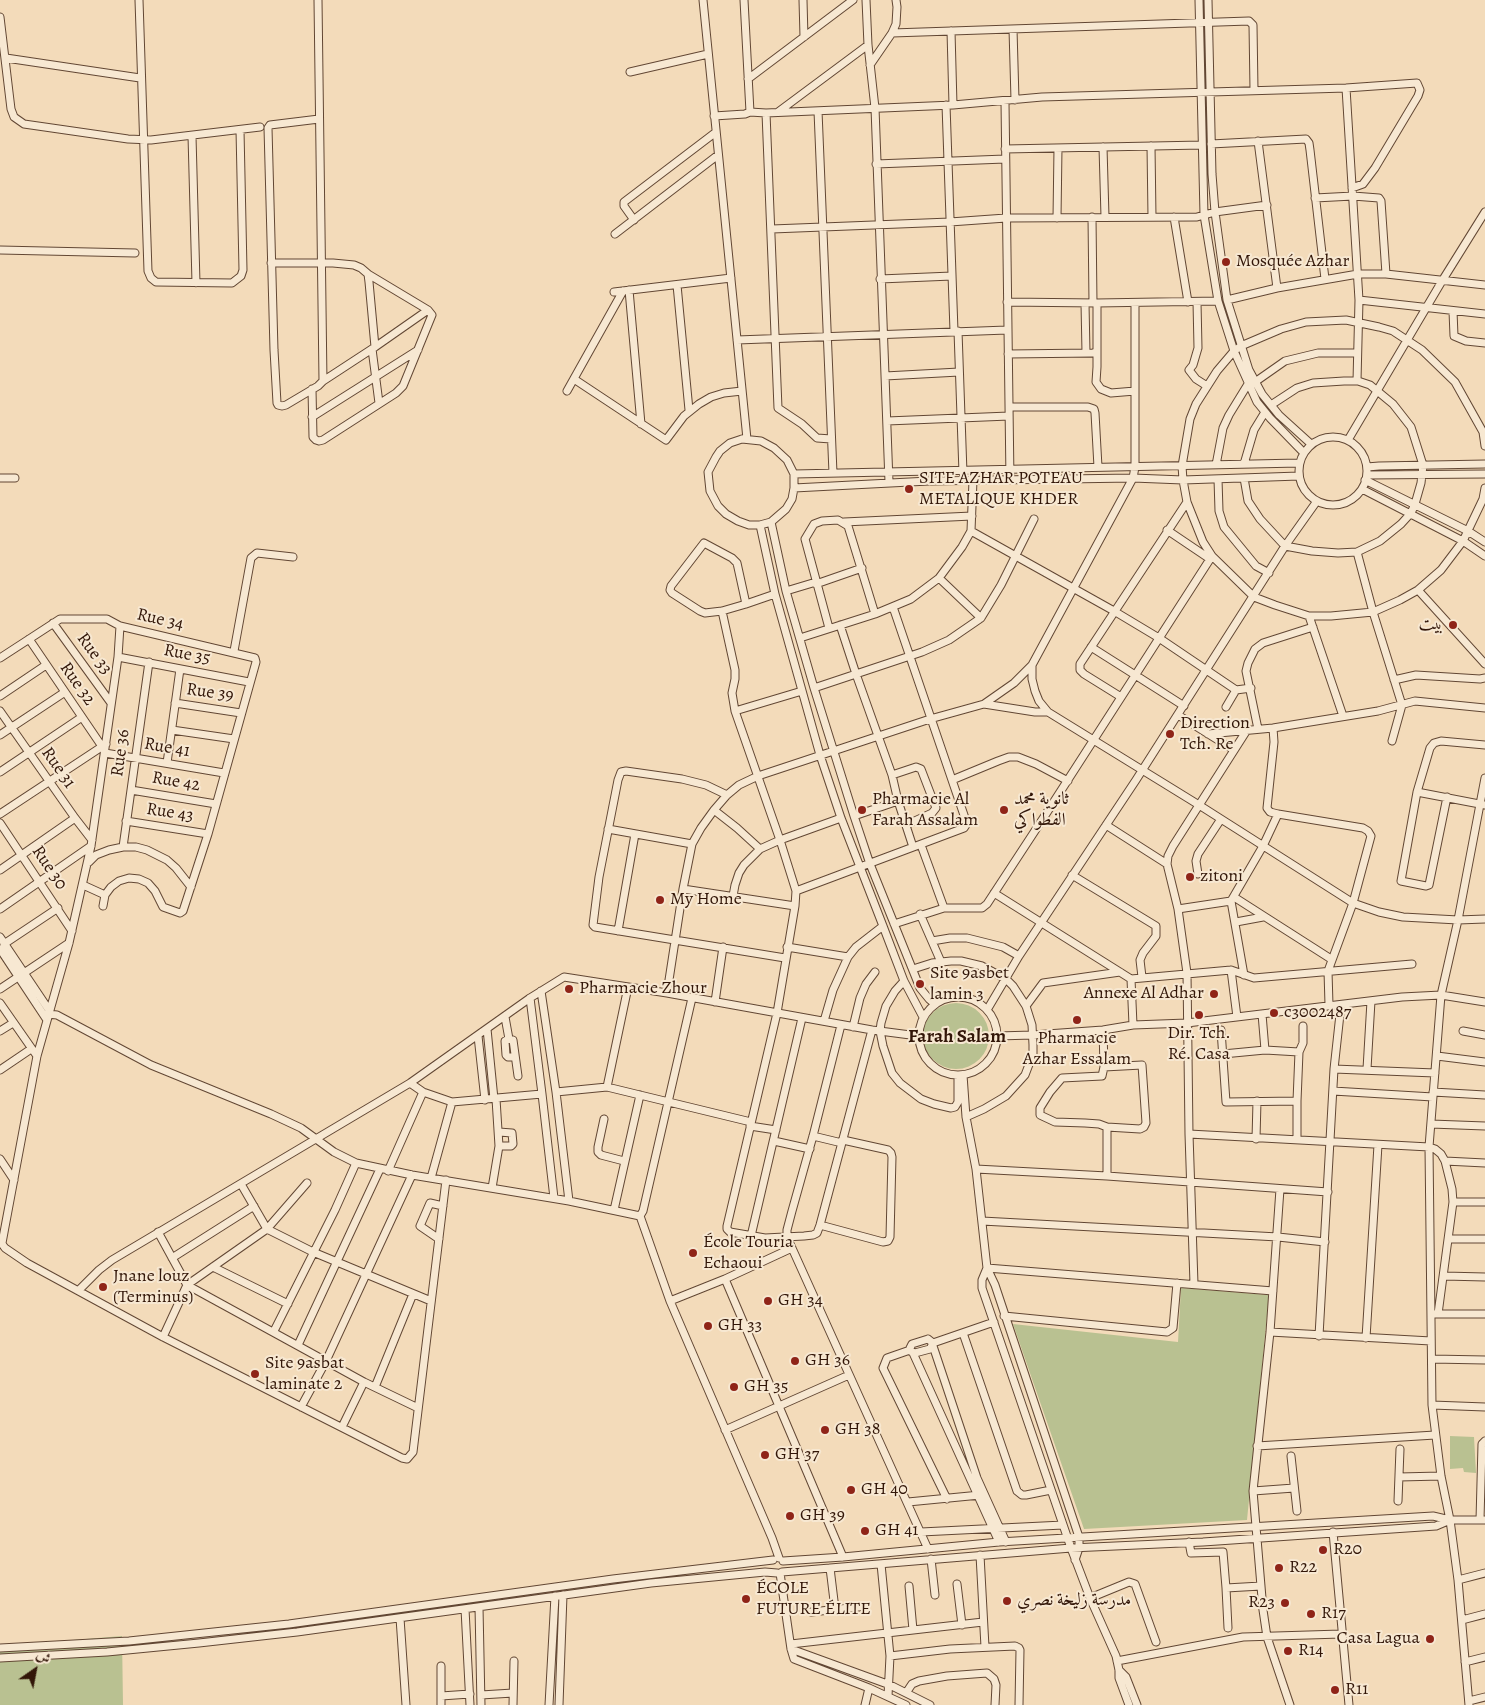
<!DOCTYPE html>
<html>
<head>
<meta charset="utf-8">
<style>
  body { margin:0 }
  #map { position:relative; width:1485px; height:1705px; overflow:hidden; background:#f3dbba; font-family:Alegreya,Amiri,serif }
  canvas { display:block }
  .north { position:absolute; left:10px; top:1645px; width:50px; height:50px; -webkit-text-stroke:4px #f7e8d2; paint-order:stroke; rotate:33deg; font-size:14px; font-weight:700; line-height:20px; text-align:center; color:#321608 }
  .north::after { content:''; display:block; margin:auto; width:18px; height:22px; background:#321608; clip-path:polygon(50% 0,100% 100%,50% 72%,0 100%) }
</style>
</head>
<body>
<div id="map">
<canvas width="1485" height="1705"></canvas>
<div class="north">ش</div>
</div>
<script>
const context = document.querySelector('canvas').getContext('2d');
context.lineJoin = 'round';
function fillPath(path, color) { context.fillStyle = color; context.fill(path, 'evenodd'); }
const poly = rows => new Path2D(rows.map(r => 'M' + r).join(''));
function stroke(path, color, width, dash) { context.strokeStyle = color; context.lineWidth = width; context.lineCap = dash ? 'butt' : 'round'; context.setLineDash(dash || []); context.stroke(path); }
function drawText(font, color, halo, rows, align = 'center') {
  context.font = font + ' Alegreya,Amiri,serif'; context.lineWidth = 4; context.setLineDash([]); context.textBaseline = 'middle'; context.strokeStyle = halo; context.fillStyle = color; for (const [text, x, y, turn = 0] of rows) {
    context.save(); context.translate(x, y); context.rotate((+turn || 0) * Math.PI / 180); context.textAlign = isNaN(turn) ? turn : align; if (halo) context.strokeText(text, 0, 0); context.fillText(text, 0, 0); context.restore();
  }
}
const green = poly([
  '923 1036a33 33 0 1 1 66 0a33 33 0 1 1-66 0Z',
  [1181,1288,1269,1295,1247,1520,1084,1529,1013,1324,1178,1342],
  [1450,1436,1474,1437,1476,1473,1464,1472,1463,1468,1450,1469],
  [122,1636,123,1705,0,1705,0,1646]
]);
const minor = poly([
  [139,0,148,271,151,278,156,282,232,283,241,276,243,270,240,130],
  [318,0,323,381],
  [703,0,747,439],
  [744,0,750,112],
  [803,0,804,37],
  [866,0,868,45,875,108,889,482],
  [1199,0,1204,215,1218,301,1234,351,1257,402,1270,418,1303,452],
  [1208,0,1212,174,1215,212,1227,300,1249,370,1262,394,1279,415,1311,444],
  [0,17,11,109,14,117,24,124,128,139,151,140,260,127],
  [1013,29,1015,100],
  [951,31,953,105],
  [892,33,1249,21,1253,25,1254,90],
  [6,58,140,78],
  [870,65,892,33,896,24,897,7,896,0],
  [630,72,708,54],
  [748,79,853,0],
  [1346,88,1359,300,1357,381],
  [1005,102,1010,480],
  [946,105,954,331],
  [818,111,833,473],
  [778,112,868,45],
  [766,113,778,408,802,424,817,438,831,439],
  [714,116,745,114,750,112,766,113,953,105,1042,97,1346,88,1417,83,1420,90,1418,96,1375,168,1363,184,1352,188],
  [192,136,196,283],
  [1258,141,1277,288],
  [1211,144,1306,139,1309,143,1310,150,1325,279],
  [1151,146,1152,217],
  [1103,147,1105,217],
  [1005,149,1202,145],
  [876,164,1005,159],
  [1315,198,1353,196,1379,198,1381,201,1386,274],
  [1092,217,1093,303],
  [1174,217,1188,302],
  [1057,218,1058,148],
  [634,220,624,206,624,202,716,132],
  [772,229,950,222,1006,218,1197,217,1215,212,1267,205],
  [615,234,718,155],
  [0,250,135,253],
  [271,263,333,263,354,265,361,268,368,274,369,282,375,347,323,381,318,386,286,405,282,406,278,405,277,403,274,350,268,128,270,125,319,119],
  [880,279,952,276],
  [677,285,689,410],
  [629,290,641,424],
  [614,292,731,278],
  [1227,300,1277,288,1358,274,1386,274,1485,285],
  [1359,300,1485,314],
  [1007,302,1097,303,1218,301],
  [1197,302,1198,348,1193,365,1189,370,1196,379,1207,386],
  [1085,303,1086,353],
  [1097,303,1097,367,1096,382,1101,389,1111,393,1135,391],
  [1453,311,1454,336,1466,341,1485,343],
  [958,331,963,473],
  [737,340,1007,330],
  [375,347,428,310],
  [372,349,379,403],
  [1008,354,1093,353,1096,352],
  [885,376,959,372],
  [574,379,666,440,684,416,699,404,711,397,724,393,742,391],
  [1255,382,1285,361,1318,353,1357,353],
  [312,389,313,437,316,440,319,441,323,440,396,393,403,386,432,315,428,310,368,274],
  [567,391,623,291],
  [1009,407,1088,407,1094,409,1095,413,1098,467],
  [312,417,418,350],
  [887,421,1009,416],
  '1299 471a34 34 0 1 1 68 0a34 34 0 1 1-68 0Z',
  [742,439,761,441,774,448,787,460,794,474,794,488,792,499,786,509,771,522,760,525,749,525,738,521,726,514,718,506,710,491,708,472,716,457,720,451,730,443,742,439],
  [1348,440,1442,281,1485,212],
  [1485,446,1483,432,1455,382,1422,350,1393,331,1379,327,1346,320,1306,322,1281,329,1241,346,1234,351,1217,371,1196,404,1190,419,1182,466,1183,480,1187,502,1203,542,1212,556,1254,597,1275,605,1309,616,1331,616,1373,612,1400,600,1418,590,1441,570,1463,541,1483,499,1485,488],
  [1244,464,1254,430,1265,412],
  [1216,465,1223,428,1229,415,1248,384],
  [1367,467,1379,466,1485,464],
  [794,474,1299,463],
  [1367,475,1485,474],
  [0,478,15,478],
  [1244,478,1248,501,1260,519,1285,546,1312,551,1338,553,1357,552,1380,541,1401,524,1411,513,1415,504,1421,483,1423,465,1411,427,1393,404,1370,385,1358,381,1344,381,1313,383,1297,388,1271,405],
  [1218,479,1219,511,1224,527,1256,566,1269,573],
  [1365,480,1468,531,1485,542],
  [794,488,929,481,1133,478,1183,480,1299,476],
  [1362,489,1463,541,1485,556],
  [771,522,786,591,814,688,854,816,870,864,920,988,929,999,935,1004],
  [844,522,972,516],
  [760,525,775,594,820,755,841,818,883,926,904,981,923,1017],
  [1167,530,1210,559],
  [971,531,1114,611,1159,638,1236,690],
  [1357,552,1373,612,1402,705,1392,741],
  [939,578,981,618],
  [816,584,862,568],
  [1418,590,1485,664],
  [786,591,816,582],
  [746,604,737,563,732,558,704,543,671,586,670,590,672,593,700,611,705,613,722,611,746,604,775,594],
  [722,611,735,670,735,679,732,693,735,711,780,840,796,891,795,906,777,1013,727,1226,727,1229,730,1232,765,1238,804,1236,813,1235,817,1233,820,1225,872,1030],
  [1309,616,1343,716],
  [53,623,111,703],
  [840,625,856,674,892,775,898,801,913,847],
  [829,628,805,539,814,524,822,521,838,520,848,526,875,614],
  [800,638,875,614,911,599,939,578,962,547,971,531,973,480],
  [29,639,101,745],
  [1091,647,1184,706],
  [234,651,251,558,257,553,293,557],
  [118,657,249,682],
  [0,658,60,619,107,619,120,626,255,658,256,662,208,834,183,911,180,913,163,907,155,891,148,883,139,879,129,878,119,881,111,887,105,895,103,906],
  [1032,665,1032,679,1035,691,1039,701,1048,712,1199,805,1353,903,1379,912,1403,917,1458,920,1485,919],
  [1394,680,1416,675,1480,679,1485,678],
  [814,688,922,652,949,640,981,618,1001,585,1034,519],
  [0,696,46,665],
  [1121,697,1084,674,1080,670,1080,664,1187,502],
  [175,703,241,713],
  [984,704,1014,683,1032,665,1133,478,1135,467,1135,303],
  [1226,707,1236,690,1251,688],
  [0,711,75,818,92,840],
  [735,711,802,691],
  [1178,715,1234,750],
  [1258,729,1246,671,1248,663,1255,649,1263,643,1313,627],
  [172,730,234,739],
  [1208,734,1273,728,1378,711,1415,701,1485,708],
  [0,735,65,692],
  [105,753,224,773],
  [167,763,180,669],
  [0,772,82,717],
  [892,775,916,767,921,769,936,808,932,813,906,825],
  [952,780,998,761,1009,757,1018,757,1036,764,1068,781],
  [131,790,216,804],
  [1417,792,1485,805],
  [727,795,706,785,682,779,626,771,621,772,618,780,599,877,593,925,595,927,785,958],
  [1447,797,1429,885,1426,886,1401,881,1417,792,1430,748,1434,743,1441,741,1485,745],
  [714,810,737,828,760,849],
  [0,814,106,744],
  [1278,814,1363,828,1368,831,1371,836,1353,903,1328,971,1329,1005],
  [854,816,898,801],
  [126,821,208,834],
  [0,823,72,931],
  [1106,825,1167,864],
  [608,829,692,844],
  [921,845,944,908],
  [123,847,149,662],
  [89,862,96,855,109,850,123,847,136,847,147,850,167,860,176,868,191,887],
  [0,870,75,818],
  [1198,874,1196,861,1198,854,1221,819],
  [1072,875,1156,926,1156,936,1143,953,1140,960,1142,977],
  [83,885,105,895],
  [683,889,795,906],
  [796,891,964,828,966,825,966,821,893,607],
  [994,893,1131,979,1231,970,1254,978,1412,964],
  [733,896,735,885,739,873,744,865,760,849,780,840,841,818],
  [1234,897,1331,959],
  [0,909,91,846],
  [1178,909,1231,901],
  [920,914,941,962],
  [1236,922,1263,917],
  [894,924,944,908,982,908,987,904,1044,817,1212,556],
  [618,931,635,834],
  [0,937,49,1010],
  [932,941,950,938,967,938,1003,947,1019,956],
  [4,944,58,908],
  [787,947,848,957],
  [0,949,47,1020],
  [913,969,932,963,951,961,961,961,982,966,1006,979,1013,986,1026,1006,1032,1025,1033,1045,1033,1054,1025,1075,1006,1096,984,1109,966,1117],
  [1231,970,1237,1017],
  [1244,975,1231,901,1263,846,1278,814,1270,812,1267,808,1274,742,1273,728],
  [1131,979,1133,1025],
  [904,981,895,991,886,1006,881,1023,880,1031,883,1046,892,1073,900,1083,921,1099,934,1104,951,1108,955,1107,958,1102,958,1076],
  [0,989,69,943],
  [541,991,556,1092,569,1201],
  [667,993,683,889,692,844,701,828,714,810,727,795,739,785,758,776,930,719,984,704,1035,712,1048,712],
  '919 1036a39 39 0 1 1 78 0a39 39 0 1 1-78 0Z',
  [530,998,542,1094,554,1198],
  [692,998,643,1211,640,1216,670,1301,772,1538,779,1558],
  [715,1002,723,947],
  [0,1003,37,1056],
  [1026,1006,1043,983,1120,972],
  [987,1010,1019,956,1136,780,1285,546,1317,501],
  [48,1014,57,1015,151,1065,271,1114,301,1128,334,1152,356,1163,412,1175,569,1201,640,1216],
  [1262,1014,1265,1050],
  [505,1017,509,1039,513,1040,518,1076],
  [824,1021,833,990,848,957,856,947,883,926],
  [841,1025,813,1136,792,1211,787,1230,787,1237,928,1549],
  [853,1027,860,998,866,984,875,972],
  [487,1029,494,1099],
  [1103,1030,1104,1067,1102,1076,1062,1078,1050,1092,1040,1108,1040,1115,1055,1122,1085,1123,1099,1124,1107,1127,1140,1129,1144,1127,1146,1123,1142,1065,1104,1067],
  [1221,1030,1226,1102,1297,1101],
  [0,1031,13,1023],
  [1463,1031,1485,1035],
  [478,1036,485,1100],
  [997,1036,1033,1035,1103,1030,1133,1025,1187,1023,1402,997,1441,995,1485,1002],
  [509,1039,505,1041,506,1055,508,1057,515,1057],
  [1223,1054,1265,1050,1299,1052],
  [1437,1056,1485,1062],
  [1334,1069,1435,1073],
  [1367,1069,1371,1001],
  [0,1070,31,1049],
  [963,1075,966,1117,976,1169,987,1268,995,1285,1079,1537,1079,1548,1075,1560],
  [410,1083,423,1092,452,1102,542,1094],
  [607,1087,628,987],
  [1333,1091,1433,1097],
  [556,1092,607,1087,751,1122],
  [1433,1092,1485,1095],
  [604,1119,598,1147,598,1152,601,1155,624,1161],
  [1431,1124,1485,1126],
  [750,1126,776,1130],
  [1107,1127,1107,1176],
  [499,1132,512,1133,513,1144,511,1146,499,1146],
  [1189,1134,1429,1147,1435,1149,1441,1154,1445,1161,1452,1189,1453,1202,1438,1314],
  [813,1136,842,1143],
  [1256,1139,1257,1101],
  [1297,1140,1297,1101,1299,1052,1303,1043,1303,1026],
  [774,1141,810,1149],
  [0,1159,14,1180],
  [1445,1161,1485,1163],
  [976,1169,1107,1176,1328,1192],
  [388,1171,423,1092],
  [431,1178,452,1102],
  [241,1184,267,1229,313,1252,431,1301],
  [492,1188,499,1146,496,1099],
  [1280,1189,1270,1332,1253,1491,1263,1610,1267,1637,1290,1705],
  [1453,1202,1485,1202],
  [614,1210,640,1095],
  [982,1221,1278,1237,1325,1242],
  [820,1225,883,1242,888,1241,890,1237,892,1157,891,1153,888,1150,843,1140],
  [158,1232,187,1285,364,1382,418,1408],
  [751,1236,802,1018],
  [439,1239,420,1226,430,1203,443,1206],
  [1449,1239,1485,1239],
  [0,1241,5,1248,27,1263,163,1337,402,1458,407,1459,413,1452,446,1180],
  [2,1243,37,1056,69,943,91,846,118,657,120,626],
  [172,1258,254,1206],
  [213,1267,288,1304],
  [987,1268,982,1280,982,1288,1071,1548,1090,1598,1116,1656,1119,1670,1119,1678,1129,1705],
  [987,1268,1273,1291],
  [1444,1276,1485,1277],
  [725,1279,843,1557],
  [1194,1284,1189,1134,1187,973,1178,909,1167,864,1168,856,1173,846,1247,730],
  [79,1290,99,1270,112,1260,410,1083,530,998,564,977,667,993,872,1030,918,1036],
  [670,1301,725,1279,792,1248],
  [1434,1314,1485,1314],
  [1004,1316,1167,1332,1173,1328,1177,1283],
  [274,1331,335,1210,356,1163],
  [1270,1332,1431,1341],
  [963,1333,1017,1491,1022,1495,1026,1495,1051,1490],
  [1319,1336,1334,1069,1341,1005],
  [163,1337,187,1285,267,1229,307,1183],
  [1366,1338,1378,1145],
  [928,1339,933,1343,930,1349,915,1353,910,1351,910,1348,912,1344,928,1339],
  [933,1343,994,1322],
  [298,1345,380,1169],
  [933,1346,977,1478,1006,1542],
  [910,1350,887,1358,883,1368,947,1499],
  [913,1353,999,1542],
  [1432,1359,1485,1360],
  [375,1387,413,1294],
  [1432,1405,1485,1407],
  [301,1407,326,1361,412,1175],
  [342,1427,364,1382],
  [725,1430,849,1375],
  [1257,1446,1435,1435],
  [1291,1456,1297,1511],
  [1399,1477,1441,1476],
  [1253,1491,1294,1488],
  [1398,1501,1400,1449],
  [908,1502,980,1495],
  [1480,1520,1482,1444,1485,1441],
  [921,1532,1063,1525],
  [1333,1532,1349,1705],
  [1189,1542,1191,1553,1223,1552,1226,1588,1261,1586],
  [980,1555,985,1647],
  [931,1559,935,1595],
  [783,1561,843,1557,999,1542,1433,1516,1450,1520],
  [881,1564,890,1656,888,1696],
  [830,1568,835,1609],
  [782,1572,1071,1548,1203,1542,1436,1526,1450,1520,1485,1520],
  [780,1573,791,1649,794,1659,869,1688,906,1705],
  [1458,1580,1485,1573],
  [957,1584,962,1625],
  [909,1586,913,1630],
  [1226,1588,1228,1628],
  [1090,1598,1129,1582,1135,1584,1156,1642],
  [479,1607,481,1705],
  [465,1609,470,1705],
  [811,1612,859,1607],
  [400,1618,406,1705],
  [1462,1620,1485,1614],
  [791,1644,983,1622],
  [0,1648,129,1641,289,1624,613,1579,773,1560],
  [791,1649,890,1685,930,1705],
  [890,1656,950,1649,1015,1646,1019,1648,1020,1650,1019,1705],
  [0,1658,107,1652,199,1643,297,1632,651,1583,765,1572,777,1573],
  [1117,1661,1243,1637,1341,1634],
  [1465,1662,1485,1657],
  [441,1666,441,1705],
  [1119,1670,1126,1677,1137,1705],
  [906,1693,912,1684,919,1681,947,1676,987,1673,994,1679,996,1685,995,1705],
  [481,1695,513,1693],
  [441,1696,470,1694],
  [1469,1701,1485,1697],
  [513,1705,514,1661],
  [549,1705,555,1596],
  [559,1705,563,1595],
  [865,1705,869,1688],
  [1469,1705,1458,1580,1450,1520,1441,1476,1432,1405,1429,1147,1441,995,1458,920,1485,778]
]);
const markers = [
  [1226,262,5,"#8f2418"],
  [909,489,5,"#8f2418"],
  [1453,625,5,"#8f2418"],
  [1170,734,5,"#8f2418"],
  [862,810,5,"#8f2418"],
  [1004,810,5,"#8f2418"],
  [1190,877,5,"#8f2418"],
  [660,900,5,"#8f2418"],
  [920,984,5,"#8f2418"],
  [569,989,5,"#8f2418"],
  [1214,994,5,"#8f2418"],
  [1274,1013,5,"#8f2418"],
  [1199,1015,5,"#8f2418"],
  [1077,1020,5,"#8f2418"],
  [693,1253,5,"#8f2418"],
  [103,1287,5,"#8f2418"],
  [768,1301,5,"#8f2418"],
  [708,1326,5,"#8f2418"],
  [795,1361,5,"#8f2418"],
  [255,1374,5,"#8f2418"],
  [734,1387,5,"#8f2418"],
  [825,1430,5,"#8f2418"],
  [765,1455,5,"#8f2418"],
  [851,1490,5,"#8f2418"],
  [790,1516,5,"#8f2418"],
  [865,1531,5,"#8f2418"],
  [1323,1550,5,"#8f2418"],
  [1279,1568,5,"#8f2418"],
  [746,1599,5,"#8f2418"],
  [1007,1601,5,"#8f2418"],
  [1285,1603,5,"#8f2418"],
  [1311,1614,5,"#8f2418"],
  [1430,1639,5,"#8f2418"],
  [1288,1651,5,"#8f2418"],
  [1335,1690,5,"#8f2418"]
];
const poiNames = [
  ["Mosquée Azhar",1236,262],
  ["SITE AZHAR POTEAU",919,479],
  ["METALIQUE KHDER",919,500],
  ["بيت",1443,625,"right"],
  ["Direction",1180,724],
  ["Tch. Re",1180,745],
  ["Pharmacie Al",872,800],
  ["Farah Assalam",872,821],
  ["ثانوية محمد",1014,800],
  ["الفطواكي",1014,821],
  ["zitoni",1200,877],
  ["My Home",670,900],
  ["Site 9asbet",930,974],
  ["lamin 3",930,995],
  ["Pharmacie Zhour",579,989],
  ["Annexe Al Adhar",1204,994,"right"],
  ["c3002487",1284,1013],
  ["Dir. Tch.",1199,1034,"center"],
  ["Ré. Casa",1199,1055,"center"],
  ["Pharmacie",1077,1039,"center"],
  ["Azhar Essalam",1077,1060,"center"],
  ["École Touria",703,1243],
  ["Echaoui",703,1264],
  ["Jnane louz",113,1277],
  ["(Terminus)",113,1298],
  ["GH 34",778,1301],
  ["GH 33",718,1326],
  ["GH 36",805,1361],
  ["Site 9asbat",265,1364],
  ["laminate 2",265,1385],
  ["GH 35",744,1387],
  ["GH 38",835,1430],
  ["GH 37",775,1455],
  ["GH 40",861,1490],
  ["GH 39",800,1516],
  ["GH 41",875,1531],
  ["R20",1333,1550],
  ["R22",1289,1568],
  ["ÉCOLE",756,1589],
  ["FUTURE ÉLITE",756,1610],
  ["مدرسة زليخة نصري",1017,1601],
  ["R23",1275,1603,"right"],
  ["R17",1321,1614],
  ["Casa Lagua",1420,1639,"right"],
  ["R14",1298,1651],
  ["R11",1345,1690]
];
const streetNames = [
  ["Rue 34",160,620,13],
  ["Rue 33",94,654,54],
  ["Rue 35",187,655,11],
  ["Rue 32",77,684,55],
  ["Rue 39",210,693,8],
  ["Rue 41",167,748,10],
  ["Rue 36",121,753,-82],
  ["Rue 31",58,768,55],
  ["Rue 42",176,782,10],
  ["Rue 43",170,813,9],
  ["Rue 30",49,868,56]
];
const neighbourhoodNames = [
  ["Farah Salam",957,1037]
];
fillPath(green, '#b9c191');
stroke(minor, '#624734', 9);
stroke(minor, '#f7e8d2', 7);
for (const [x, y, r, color] of markers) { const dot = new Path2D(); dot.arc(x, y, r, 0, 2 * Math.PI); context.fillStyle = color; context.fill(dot); stroke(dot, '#f7e8d2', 2); }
drawText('18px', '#321608', '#f7e8d2', poiNames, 'left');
drawText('18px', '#321608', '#f7e8d2', streetNames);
drawText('bold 19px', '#321608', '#f7e8d2', neighbourhoodNames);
</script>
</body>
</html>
